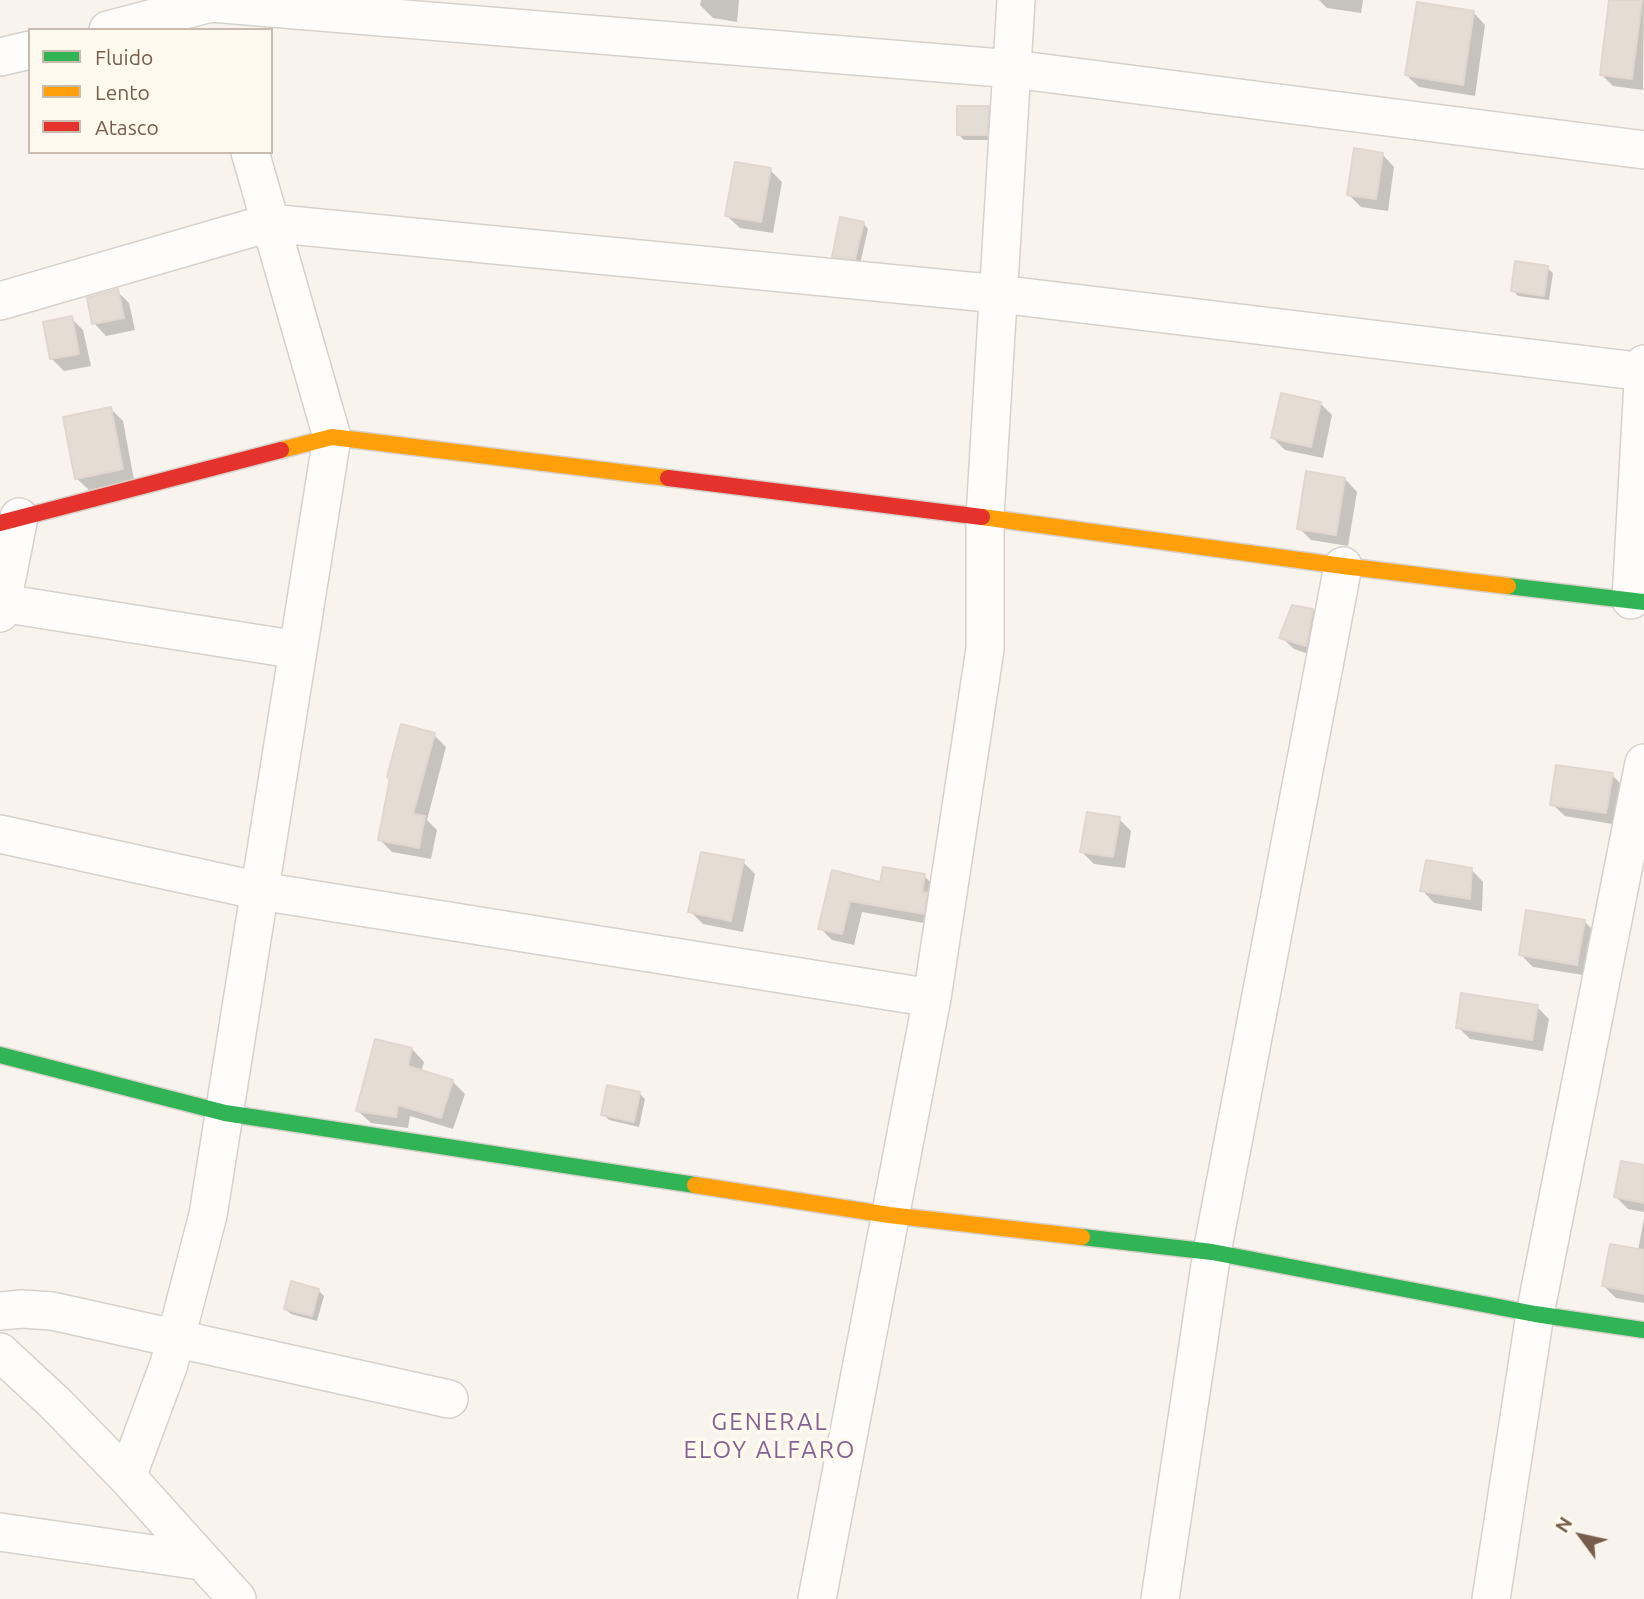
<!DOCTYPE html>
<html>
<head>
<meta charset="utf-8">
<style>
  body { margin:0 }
  #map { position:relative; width:1644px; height:1599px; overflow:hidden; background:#f8f4ed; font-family:Ubuntu,sans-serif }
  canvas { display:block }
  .legend { position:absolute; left:28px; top:28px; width:245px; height:126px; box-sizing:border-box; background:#fff9ee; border:2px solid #c9bbad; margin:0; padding:9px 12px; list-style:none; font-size:21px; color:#775d4b }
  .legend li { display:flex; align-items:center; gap:14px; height:35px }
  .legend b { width:35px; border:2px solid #c9bbad }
  .north { position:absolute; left:1546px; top:1501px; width:70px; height:70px; -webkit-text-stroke:5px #fff9ee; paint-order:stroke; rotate:303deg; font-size:19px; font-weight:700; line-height:28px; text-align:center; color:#775d4b }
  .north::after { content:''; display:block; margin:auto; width:24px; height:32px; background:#775d4b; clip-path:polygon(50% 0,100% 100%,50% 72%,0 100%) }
</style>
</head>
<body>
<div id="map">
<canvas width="1644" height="1599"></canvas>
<ul class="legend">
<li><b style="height:9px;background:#30b455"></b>Fluido</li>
<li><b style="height:9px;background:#ff9f0a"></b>Lento</li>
<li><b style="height:9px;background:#e5322d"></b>Atasco</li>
</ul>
<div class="north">N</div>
</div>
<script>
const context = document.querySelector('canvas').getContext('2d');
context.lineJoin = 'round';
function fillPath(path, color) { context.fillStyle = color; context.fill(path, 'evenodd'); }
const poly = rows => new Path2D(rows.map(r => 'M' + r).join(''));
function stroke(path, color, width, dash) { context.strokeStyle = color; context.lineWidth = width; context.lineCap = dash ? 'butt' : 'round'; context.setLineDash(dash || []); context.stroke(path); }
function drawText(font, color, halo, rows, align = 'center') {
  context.font = font + ' Ubuntu,sans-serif'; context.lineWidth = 7; context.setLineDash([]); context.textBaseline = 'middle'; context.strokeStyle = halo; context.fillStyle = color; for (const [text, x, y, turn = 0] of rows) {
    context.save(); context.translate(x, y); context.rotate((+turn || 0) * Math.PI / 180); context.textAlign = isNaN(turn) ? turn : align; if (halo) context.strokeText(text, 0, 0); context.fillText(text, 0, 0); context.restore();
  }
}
const shadow = poly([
  [701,0,739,0,737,22,713,18,700,5],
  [1319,0,1363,0,1361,13,1327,8],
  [1611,0,1644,0,1643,90,1613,86,1601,74],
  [1473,12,1485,25,1475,96,1419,87,1406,75],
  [988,108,993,114,992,140,964,140,959,135],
  [1382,154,1394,167,1388,211,1361,207,1349,195],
  [770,170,782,182,773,233,740,228,727,216],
  [863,223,868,229,860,264,839,262,833,256],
  [1547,268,1553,273,1549,300,1518,296,1513,290],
  [117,291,129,303,135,330,106,336,94,323],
  [71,318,83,330,91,366,64,371,52,359],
  [1320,403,1332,415,1323,458,1285,450,1273,438],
  [111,409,123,421,134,480,89,490,76,478],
  [1345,479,1357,492,1348,546,1311,540,1299,528],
  [1313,610,1325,622,1318,657,1294,649,1281,637],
  [434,735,446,747,427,820,437,830,431,859,392,852,379,839],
  [1612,775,1624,787,1618,825,1565,816,1552,804],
  [1119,819,1131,831,1125,868,1094,864,1082,852],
  [743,862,755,874,743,932,703,924,690,911],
  [1471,869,1483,882,1482,911,1434,903,1422,890],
  [834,872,881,884,924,876,937,888,935,925,862,912,854,945,832,940,820,928],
  [1584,921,1596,933,1589,976,1533,967,1521,955],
  [1537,1007,1549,1019,1543,1051,1470,1039,1458,1027],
  [412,1049,424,1062,421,1072,452,1081,465,1094,453,1129,410,1116,408,1128,371,1123,358,1111],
  [639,1093,645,1099,639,1127,609,1120,603,1114],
  [1644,1167,1644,1212,1628,1209,1616,1197],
  [1644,1218,1644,1303,1616,1298,1604,1286,1638,1251],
  [318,1290,324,1296,317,1321,291,1314,285,1309]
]);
const building = poly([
  [1609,0,1642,0,1632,79,1600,75,1609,0],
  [1417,2,1474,11,1463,85,1405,75,1417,2],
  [957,106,989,106,987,135,957,135,957,106],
  [1354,148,1383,153,1376,199,1347,195,1354,148],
  [735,162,771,168,761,222,725,216,735,162],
  [840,217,864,222,855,259,832,257,840,217],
  [1515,261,1548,266,1544,296,1511,291,1515,261],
  [118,289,124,318,92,324,87,298,118,289],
  [72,316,79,354,50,359,43,322,72,316],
  [1281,393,1321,402,1311,447,1271,438,1281,393],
  [111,407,123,469,75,479,63,417,111,407],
  [1306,471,1345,478,1336,535,1297,529,1306,471],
  [1292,605,1313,609,1306,646,1279,638,1292,605],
  [401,724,435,733,413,814,425,816,419,848,378,840,390,778,387,777,401,724],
  [1556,765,1613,773,1606,813,1550,805,1556,765],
  [1087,812,1120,817,1113,857,1080,852,1087,812],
  [701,852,744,860,731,921,688,912,701,852],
  [1426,860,1472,868,1470,899,1420,891,1426,860],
  [883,867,925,874,922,892,927,893,924,914,850,901,842,934,818,929,832,870,880,882,883,867],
  [1526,910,1585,920,1577,965,1519,955,1526,910],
  [1461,993,1538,1005,1532,1040,1456,1028,1461,993],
  [375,1039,412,1048,408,1066,453,1080,441,1118,398,1105,396,1117,356,1111,375,1039],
  [607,1085,640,1092,634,1122,601,1115,607,1085],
  [1621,1161,1644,1165,1644,1203,1614,1197,1621,1161],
  [1610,1244,1644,1250,1644,1294,1602,1286,1610,1244],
  [291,1281,319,1289,312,1316,284,1309,291,1281]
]);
const street = poly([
  [108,30,211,3,1013,69,1644,150],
  [0,57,30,50],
  [0,301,269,223,999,294,1644,372],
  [1631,600,1644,364],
  [2,603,298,650],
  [0,613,19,517],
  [0,834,260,891,932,998],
  [0,1311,22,1309,52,1311,449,1399],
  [0,1352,55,1403,127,1477,237,1599],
  [127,1477,169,1364,208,1215,332,437,250,152],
  [0,1532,201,1561],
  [817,1599,932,998,985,649,985,517,1016,0],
  [1160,1599,1212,1252,1343,566],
  [1491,1599,1535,1314,1644,763]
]);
const fast = poly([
  [1508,586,1644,602],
  [0,1055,225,1113,695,1185],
  [1082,1237,1212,1252,1535,1314,1644,1330]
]);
const slow = poly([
  [281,450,332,437,668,478],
  [982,517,1343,566,1508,586],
  [695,1185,889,1215,1082,1237]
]);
const jam = poly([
  [668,478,982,517],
  [0,523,281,450]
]);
const quarterNames = [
  ["GENERAL",770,1422],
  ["ELOY ALFARO",770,1450]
];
fillPath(shadow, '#0003');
fillPath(building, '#e4ddd4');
stroke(building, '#e1d7cf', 2);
stroke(street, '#d7d1cb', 40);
stroke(fast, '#d7d0c9', 19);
stroke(slow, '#d7d0c9', 19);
stroke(jam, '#d7d0c9', 19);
stroke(street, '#fefdfc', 37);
stroke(fast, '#30b455', 16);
stroke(slow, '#ff9f0a', 16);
stroke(jam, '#e5322d', 16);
context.letterSpacing = '2px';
drawText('24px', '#856393', '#fff9ee', quarterNames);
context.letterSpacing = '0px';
</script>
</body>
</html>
